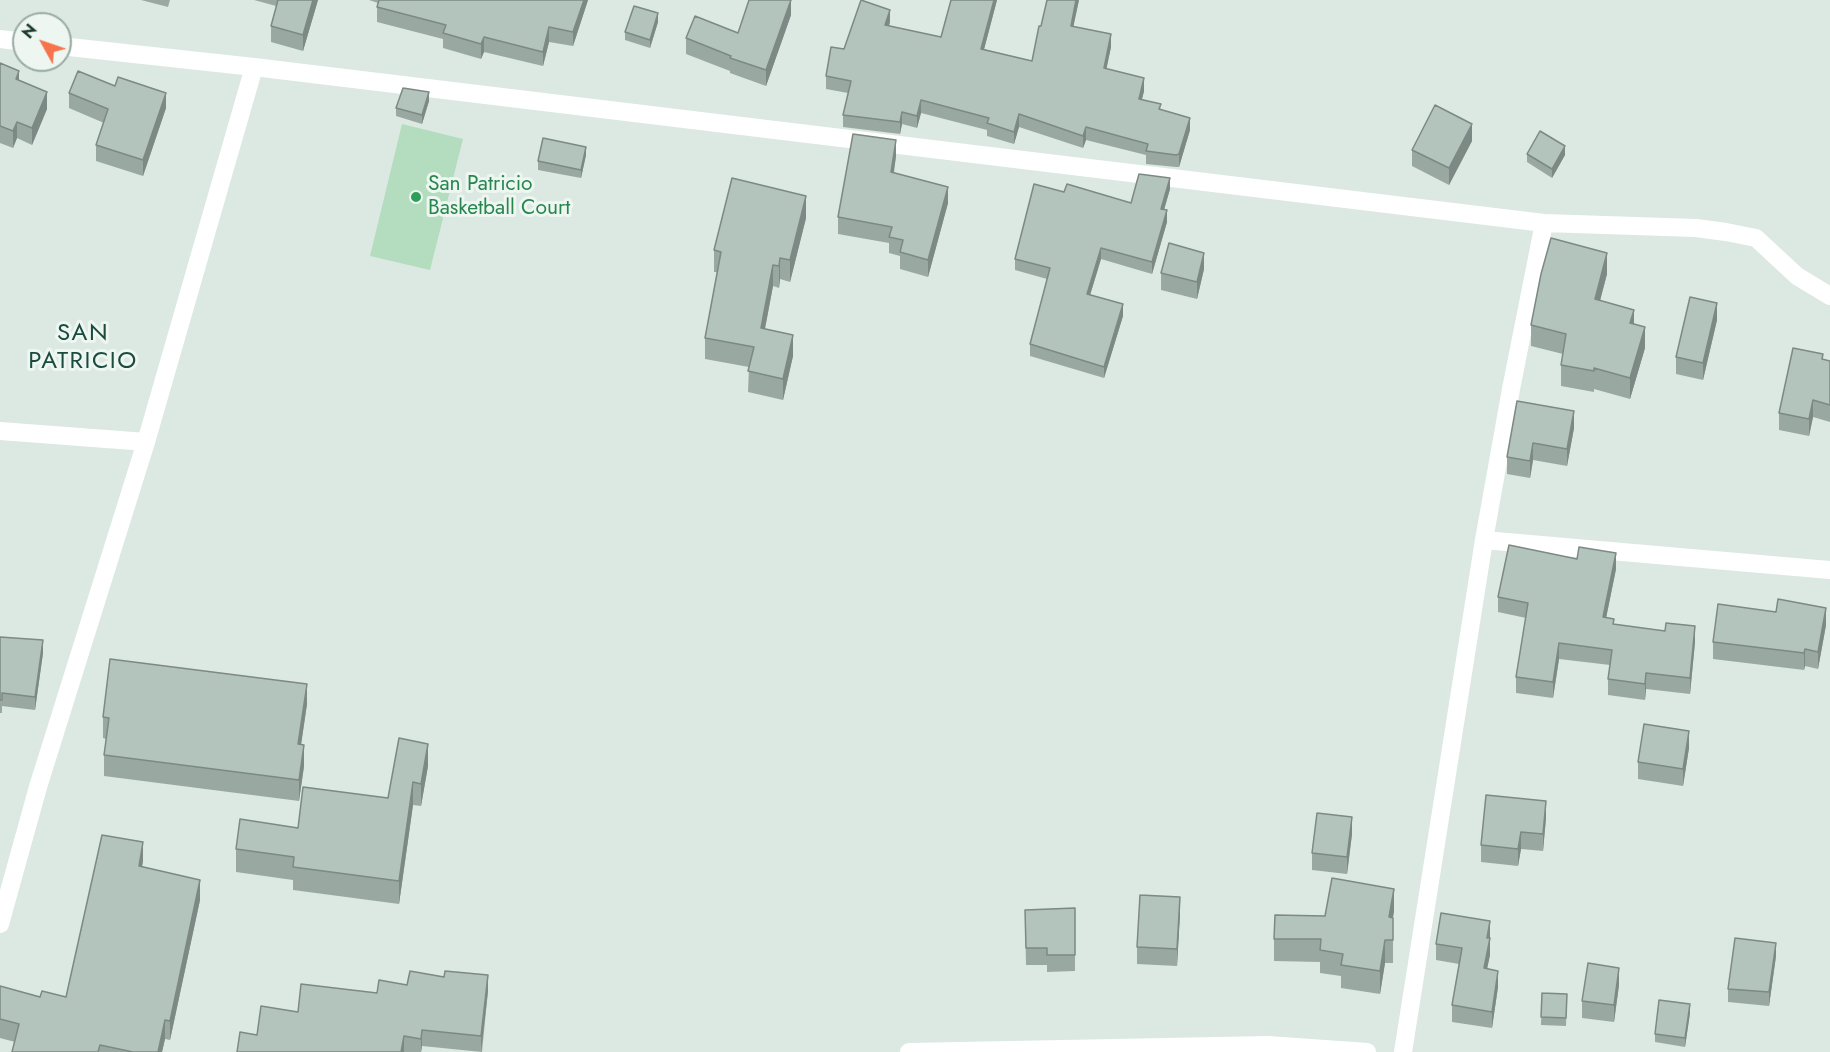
<!DOCTYPE html>
<html>
<head>
<meta charset="utf-8">
<style>
  body { margin:0 }
  #map { position:relative; width:1830px; height:1052px; overflow:hidden; background:#dce9e3; font-family:Jost,sans-serif }
  canvas { display:block }
  .north { position:absolute; left:12px; top:12px; width:60px; height:60px; box-sizing:border-box; background:#edf6f1; border:2px solid #9aaaa4; border-radius:50%; rotate:310deg; font-size:16px; font-weight:700; line-height:24px; text-align:center; color:#1e3931 }
  .north::after { content:''; display:block; margin:auto; width:21px; height:27px; background:#f7734c; clip-path:polygon(50% 0,100% 100%,50% 72%,0 100%) }
</style>
</head>
<body>
<div id="map">
<canvas width="1830" height="1052"></canvas>
<div class="north">N</div>
</div>
<script>
const context = document.querySelector('canvas').getContext('2d');
context.lineJoin = 'round';
function fillPath(path, color) { context.fillStyle = color; context.fill(path, 'evenodd'); }
const poly = rows => new Path2D(rows.map(r => 'M' + r).join(''));
function stroke(path, color, width, dash) { context.strokeStyle = color; context.lineWidth = width; context.lineCap = dash ? 'butt' : 'round'; context.setLineDash(dash || []); context.stroke(path); }
function drawText(font, color, halo, rows, align = 'center') {
  context.font = font + ' Jost,sans-serif'; context.lineWidth = 6; context.setLineDash([]); context.textBaseline = 'middle'; context.strokeStyle = halo; context.fillStyle = color; for (const [text, x, y, turn = 0] of rows) {
    context.save(); context.translate(x, y); context.rotate((+turn || 0) * Math.PI / 180); context.textAlign = isNaN(turn) ? turn : align; if (halo) context.strokeText(text, 0, 0); context.fillText(text, 0, 0); context.restore();
  }
}
const green = poly([
  [402,124,463,139,430,270,370,256]
]);
const minor = poly([
  [0,39,24,42],
  [60,46,254,67,1544,223,1696,228,1726,232,1756,238,1797,276,1830,296],
  [0,431,146,442],
  [1484,540,1830,570],
  [0,924,38,787,146,442,254,67],
  [909,1052,1268,1045,1367,1052],
  [1403,1052,1484,540,1511,389,1544,223]
]);
const wall = poly([
  [141,0,170,0,168,7],
  [254,0,318,0,303,51,271,42,271,26,276,6],
  [369,0,588,0,573,46,549,42,543,66,484,52,481,59,443,48,443,39,377,22,377,7,378,3],
  [951,0,997,0,984,49,1032,61,1041,26,1079,0,1073,26,1111,47,1106,69,1144,91,1142,99,1161,109,1190,130,1179,167,1176,167,1146,164,1146,155,1086,140,1083,148,1019,127,1014,144,987,136,987,130,921,113,917,128,902,124,900,134,843,127,843,115,848,93,826,89,826,76,844,49,890,22,889,26,941,37],
  [791,15,766,86,730,73,730,71,686,54,686,38,738,33],
  [658,22,650,48,625,40,625,32],
  [0,63,19,80,47,109,32,145,17,138,13,148,0,143],
  [69,93,166,108,143,176,96,161,96,145,104,123,69,108],
  [429,101,422,124,396,116,396,108],
  [1472,141,1449,185,1412,166,1412,150],
  [1527,154,1565,155,1552,178,1527,162],
  [586,155,581,178,538,170,538,161],
  [896,156,894,173,948,203,928,277,900,269,900,256,889,253,889,243,838,234,838,217],
  [1170,189,1164,210,1167,222,1152,274,1101,259,1090,295,1123,316,1104,378,1030,356,1030,344,1047,279,1015,270,1015,259,1064,192,1131,203],
  [806,218,790,282,780,279,779,288,773,286,765,329,793,356,783,400,748,392,749,367,705,359,705,338,717,272,714,272,714,250],
  [1204,269,1197,299,1161,290,1161,273],
  [1607,274,1600,300,1634,324,1645,348,1630,399,1594,389,1594,392,1561,386,1561,365,1563,354,1531,346,1531,325],
  [1717,320,1703,380,1676,374,1676,357],
  [1823,359,1830,361,1830,422,1813,417,1809,436,1779,430,1779,413],
  [1517,401,1574,428,1567,466,1533,460,1530,478,1507,474,1507,457],
  [1616,569,1606,618,1614,624,1695,642,1690,694,1646,689,1645,700,1608,695,1608,679,1610,665,1559,659,1553,698,1516,693,1516,677,1526,618,1498,612,1498,597],
  [1776,612,1826,625,1818,669,1805,666,1804,670,1713,659,1713,642],
  [0,637,43,653,35,710,2,706,2,713,0,713],
  [307,704,301,745,304,766,299,801,104,776,104,755,106,739,103,738,103,717],
  [1689,748,1683,786,1638,779,1638,762],
  [428,766,421,806,413,805,399,904,293,890,293,880,236,872,236,849,388,798],
  [1546,818,1543,851,1521,849,1518,866,1481,862,1481,845],
  [1352,834,1347,874,1312,870,1312,853],
  [143,861,142,866,200,900,170,1040,165,1039,162,1052,12,1052,15,1042,0,1038,0,986,40,997,66,997],
  [1075,908,1075,971,1047,972,1047,965,1026,965,1025,910],
  [1394,911,1393,918,1393,963,1385,963,1380,994,1341,988,1341,976,1320,973,1320,962,1274,961,1274,939,1325,916],
  [1180,914,1177,966,1137,964,1137,947],
  [1490,921,1490,955,1487,968,1498,987,1492,1028,1452,1022,1452,1005,1459,964,1436,960,1436,944],
  [1776,956,1769,1006,1728,1002,1728,989],
  [407,985,488,991,482,1052,422,1046,421,1052,237,1052,257,1035,298,1012,377,993],
  [1619,985,1614,1022,1582,1018,1582,1001],
  [1542,993,1567,994,1566,1026,1541,1025],
  [1690,1013,1685,1047,1655,1042,1655,1034]
]);
const shadedWall = poly([
  [313,0,318,0,303,51,303,35],
  [584,0,588,0,573,46,573,32],
  [791,0,791,15,766,86,766,70],
  [994,0,997,0,981,61,981,49],
  [1076,0,1079,0,1071,38,1071,26],
  [890,10,890,22,885,37,885,25],
  [658,13,658,22,650,48,650,40],
  [549,27,549,42,543,66,543,52],
  [1111,34,1111,47,1104,81,1104,68],
  [484,37,484,52,481,59,481,44],
  [19,71,19,88,16,79],
  [1144,78,1144,91,1139,111,1139,99],
  [47,92,47,109,32,145,32,128],
  [429,92,429,101,422,124,422,115],
  [166,93,166,108,143,176,143,160],
  [921,100,921,113,917,128,917,116],
  [902,112,902,124,900,134,900,122],
  [1019,114,1019,127,1014,144,1014,132],
  [1190,118,1190,130,1179,167,1179,154],
  [17,122,17,138,13,148,13,131],
  [1472,124,1472,141,1449,185,1449,168],
  [1086,127,1086,140,1083,148,1083,136],
  [896,140,896,156,891,188,891,172],
  [1565,146,1565,155,1552,178,1552,169],
  [586,147,586,155,581,178,581,170],
  [1170,178,1170,189,1161,220,1161,209],
  [948,187,948,203,928,277,928,260],
  [806,196,806,218,790,282,790,260],
  [1167,210,1167,222,1152,274,1152,262],
  [1101,248,1101,259,1087,305,1087,294],
  [1204,253,1204,269,1197,299,1197,282],
  [1607,253,1607,274,1595,320,1595,299],
  [780,258,780,279,779,288,779,266],
  [773,265,773,286,761,349,761,328],
  [1717,303,1717,320,1703,380,1703,363],
  [1123,304,1123,316,1104,378,1104,367],
  [1634,310,1634,331,1630,323],
  [1645,327,1645,348,1630,399,1630,378],
  [793,335,793,356,783,400,783,379],
  [1813,400,1813,417,1809,436,1809,419],
  [1574,411,1574,428,1567,466,1567,449],
  [1533,443,1533,460,1530,478,1530,461],
  [1616,553,1616,569,1603,633,1603,617],
  [1826,608,1826,625,1818,669,1818,652],
  [1695,626,1695,642,1690,694,1690,678],
  [43,640,43,653,35,710,35,697],
  [1559,643,1559,659,1553,698,1553,682],
  [1805,649,1805,666,1804,670,1804,653],
  [1646,673,1646,689,1645,700,1645,684],
  [307,684,307,704,298,765,298,744],
  [1689,731,1689,748,1683,786,1683,769],
  [428,744,428,766,421,806,421,784],
  [304,745,304,766,299,801,299,780],
  [413,782,413,805,399,904,399,881],
  [1546,801,1546,818,1543,851,1543,834],
  [1352,817,1352,834,1347,874,1347,857],
  [1521,832,1521,849,1518,866,1518,849],
  [143,842,143,861,139,885,139,866],
  [200,880,200,900,170,1040,170,1021],
  [1394,889,1394,911,1389,940,1389,917],
  [1180,897,1180,914,1177,966,1177,949],
  [1490,921,1490,955,1484,984,1484,968,1487,938],
  [1385,940,1385,963,1380,994,1380,971],
  [1776,943,1776,956,1769,1006,1769,992],
  [1619,968,1619,985,1614,1022,1614,1005],
  [1498,971,1498,987,1492,1028,1492,1012],
  [488,975,488,991,481,1052,481,1036],
  [1690,1004,1690,1013,1685,1047,1685,1038],
  [165,1020,165,1039,162,1052,158,1052],
  [422,1030,422,1046,421,1052,421,1039],
  [404,1036,404,1052,401,1052]
]);
const building = poly([
  [278,0,313,0,303,35,271,26,278,0],
  [379,0,584,0,573,32,549,27,543,52,484,37,481,44,443,33,446,25,377,7,379,0],
  [749,0,791,0,766,70,730,58,731,56,686,38,695,16,738,33,749,0],
  [861,0,890,10,885,25,941,37,951,0,994,0,981,49,1032,61,1039,26,1041,26,1047,0,1076,0,1071,26,1111,34,1104,68,1144,78,1139,99,1161,104,1159,109,1190,118,1179,154,1176,155,1146,151,1148,144,1086,127,1083,136,1019,114,1014,132,987,123,989,118,921,100,917,116,902,112,900,122,843,115,851,81,826,76,831,47,844,49,861,0],
  [634,6,658,13,650,40,625,32,634,6],
  [0,63,19,71,16,79,47,92,32,128,17,122,13,131,0,126,0,63],
  [78,71,115,86,118,77,166,93,143,160,96,145,108,109,69,93,78,71],
  [403,88,429,92,422,115,396,108,403,88],
  [1435,105,1472,124,1449,168,1412,150,1435,105],
  [1540,131,1565,146,1552,169,1527,154,1540,131],
  [853,134,896,140,891,172,948,187,928,260,900,252,903,240,889,237,892,227,838,217,853,134],
  [543,138,586,147,581,170,538,161,543,138],
  [1139,174,1170,178,1161,209,1167,210,1152,262,1101,248,1087,294,1123,304,1104,367,1030,344,1050,268,1015,259,1034,184,1064,192,1067,184,1131,203,1139,174],
  [732,178,806,196,790,260,780,258,779,266,773,265,761,328,793,335,783,379,748,371,754,347,705,338,721,252,714,250,732,178],
  [1551,238,1607,253,1595,299,1634,310,1630,323,1645,327,1630,378,1594,368,1594,371,1561,365,1566,334,1531,325,1541,274,1551,238],
  [1169,243,1204,253,1197,282,1161,273,1169,243],
  [1690,297,1717,303,1703,363,1676,357,1690,297],
  [1793,348,1823,354,1822,359,1830,361,1830,405,1813,400,1809,419,1779,413,1793,348],
  [1517,401,1574,411,1567,449,1533,443,1530,461,1507,457,1517,401],
  [1509,545,1577,559,1579,547,1616,553,1603,617,1614,619,1613,624,1665,631,1666,623,1695,626,1690,678,1646,673,1645,684,1608,679,1612,650,1559,643,1553,682,1516,677,1528,603,1498,597,1509,545],
  [1778,599,1826,608,1818,652,1805,649,1804,653,1713,642,1718,604,1776,612,1778,599],
  [0,637,43,640,35,697,2,693,2,700,0,700,0,637],
  [110,659,307,684,298,744,304,745,299,780,104,755,109,718,103,717,110,659],
  [1644,724,1689,731,1683,769,1638,762,1644,724],
  [399,738,428,744,421,784,413,782,399,881,293,867,294,857,236,849,240,819,298,828,303,787,388,798,399,738],
  [1486,795,1546,801,1543,834,1521,832,1518,849,1481,845,1486,795],
  [1317,813,1352,817,1347,857,1312,853,1317,813],
  [102,835,143,842,139,866,200,880,170,1021,165,1020,158,1052,133,1052,100,1045,98,1052,12,1052,19,1024,0,1019,0,986,40,997,42,991,66,997,102,835],
  [1332,878,1394,889,1389,917,1393,918,1393,940,1385,940,1380,971,1341,965,1343,954,1320,950,1321,939,1274,939,1275,915,1325,916,1332,878],
  [1140,895,1180,897,1177,949,1137,947,1140,895],
  [1075,908,1075,955,1047,955,1047,948,1026,948,1025,910,1075,908],
  [1441,913,1490,921,1487,938,1490,938,1484,968,1498,971,1492,1012,1452,1005,1462,948,1436,944,1441,913],
  [1735,938,1776,943,1769,992,1728,989,1735,938],
  [1588,963,1619,968,1614,1005,1582,1001,1588,963],
  [410,971,444,977,445,971,488,975,481,1036,422,1030,421,1039,404,1036,401,1052,237,1052,240,1032,257,1035,261,1006,298,1012,301,984,377,993,379,980,407,985,410,971],
  [1542,993,1567,994,1566,1018,1541,1017,1542,993],
  [1659,1000,1690,1004,1685,1038,1655,1034,1659,1000]
]);
const markers = [
  [416,197,6,"#2e9e5b"]
];
const leisureNames = [
  ["San Patricio",428,185],
  ["Basketball Court",428,209]
];
const quarterNames = [
  ["SAN",83,334],
  ["PATRICIO",83,362]
];
fillPath(green, '#b4dcbe');
stroke(minor, '#fff', 18);
fillPath(wall, '#99a9a2');
fillPath(shadedWall, '#7d8984');
fillPath(building, '#b2c4bc');
stroke(building, '#7d8984', 1.5);
for (const [x, y, r, color] of markers) { const dot = new Path2D(); dot.arc(x, y, r, 0, 2 * Math.PI); context.fillStyle = color; context.fill(dot); stroke(dot, '#edf6f1', 2); }
drawText('21px', '#27864d', '#edf6f1', leisureNames, 'left');
context.letterSpacing = '1.5px';
drawText('24px', '#1a4b3e', '#edf6f1', quarterNames);
context.letterSpacing = '0px';
</script>
</body>
</html>
